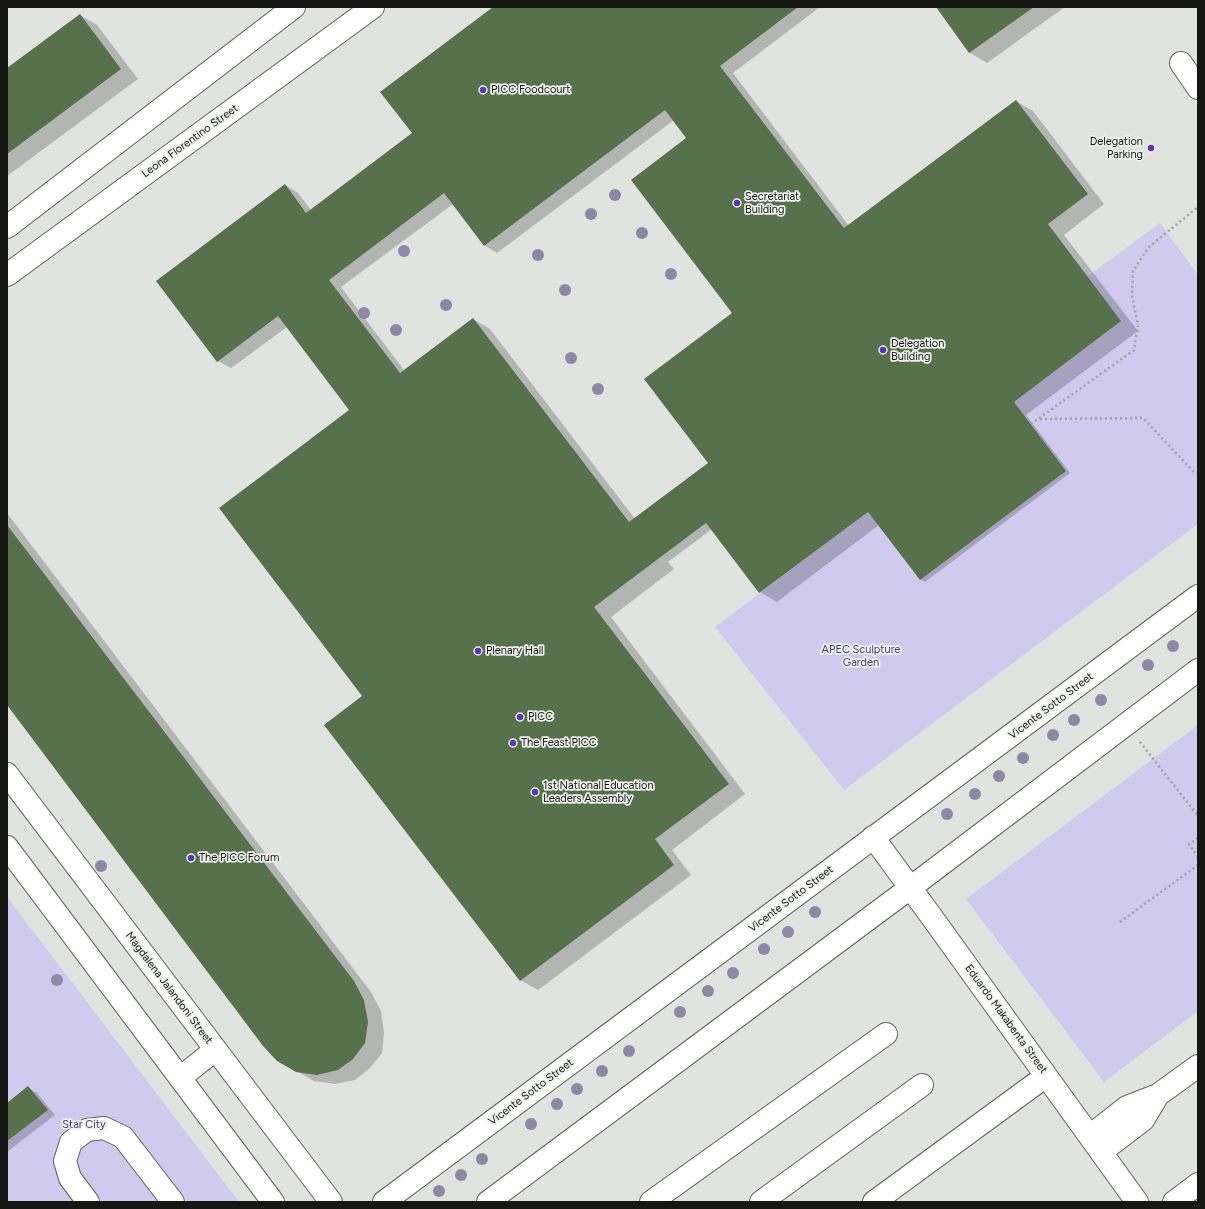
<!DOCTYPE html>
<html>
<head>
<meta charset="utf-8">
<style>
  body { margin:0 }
  #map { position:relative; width:1205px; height:1209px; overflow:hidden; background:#e0e3df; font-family:Figtree,sans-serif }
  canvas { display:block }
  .frame { position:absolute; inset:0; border:8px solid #161715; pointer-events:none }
</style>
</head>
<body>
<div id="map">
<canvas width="1205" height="1209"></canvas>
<div class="frame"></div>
</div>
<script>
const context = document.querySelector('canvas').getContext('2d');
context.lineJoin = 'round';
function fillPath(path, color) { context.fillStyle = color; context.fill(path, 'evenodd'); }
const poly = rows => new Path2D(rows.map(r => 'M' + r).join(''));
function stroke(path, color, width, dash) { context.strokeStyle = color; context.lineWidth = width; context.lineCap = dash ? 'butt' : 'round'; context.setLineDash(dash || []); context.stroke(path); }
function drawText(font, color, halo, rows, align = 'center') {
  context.font = font + ' Figtree,sans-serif'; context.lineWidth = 3.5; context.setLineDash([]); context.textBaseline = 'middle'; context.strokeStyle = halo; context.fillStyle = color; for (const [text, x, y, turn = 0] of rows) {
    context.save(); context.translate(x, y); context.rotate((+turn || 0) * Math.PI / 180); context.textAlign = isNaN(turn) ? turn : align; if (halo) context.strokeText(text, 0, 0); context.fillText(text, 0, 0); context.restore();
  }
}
const green = poly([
  [1160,223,1198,275,1198,524,844,790,715,627,868,512,920,580,1066,471,1014,402,1121,321,1087,277],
  [1198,725,1198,1011,1104,1082,966,899],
  [7,897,125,1052,239,1202,7,1202]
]);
const shadow = poly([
  [495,7,820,7,733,73,849,226,1016,101,1033,111,1104,204,1064,235,1138,331,1026,415,1070,473,925,582,921,580,879,525,777,602,760,592,712,529,668,562,674,569,611,617,745,794,672,850,691,875,538,990,520,980,351,410,287,327,231,368,218,361,285,185,298,193,311,210,414,134],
  [674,120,688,138,733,313,709,464,635,519,490,329,473,319,404,370,341,287,453,204,484,245,497,253],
  [937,7,1065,7,987,63,970,53],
  [80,15,97,25,138,79,7,176,7,69],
  [7,513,371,992,381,1011,384,1033,382,1053,370,1068,355,1080,335,1084,314,1081,277,1060,7,703],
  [28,1088,37,1093,55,1115,7,1152,7,1104]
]);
const building = poly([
  [493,7,798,7,720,66,844,228,1016,100,1088,194,1048,224,1121,321,1014,402,1066,471,920,580,868,512,759,593,706,523,594,607,729,784,655,839,674,865,520,981,324,725,362,696,219,508,349,410,278,316,217,362,156,281,285,184,306,213,412,133,380,92],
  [665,110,686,138,631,180,732,313,644,379,708,463,629,522,473,318,400,373,329,280,444,193,484,246],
  [936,7,1034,7,969,53],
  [80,14,121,69,7,154,7,68],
  [7,525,354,981,364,1000,368,1022,365,1043,353,1059,338,1070,317,1075,296,1072,277,1061,263,1046,7,705],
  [28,1086,48,1110,7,1141,7,1103]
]);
const path = poly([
  [1040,419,1143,418,1193,471,1198,473],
  [1031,424,1134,350,1138,325,1132,296,1133,271,1149,247,1198,207],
  [1140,742,1198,816],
  [1198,838,1189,844,1198,857],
  [1120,922,1198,865]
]);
const minor = poly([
  [1181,63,1198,88],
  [7,227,294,7],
  [7,275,373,7],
  [7,774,331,1202],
  [873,837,931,916,1137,1202],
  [7,847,273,1202],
  [180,1078,215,1050],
  [1090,1136,1127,1107,1158,1095,1198,1066],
  [1101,1152,1143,1120,1158,1095],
  [88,1202,70,1178,65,1161,71,1142,87,1130,104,1128,123,1137,173,1202],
  [384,1202,1198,596],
  [488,1202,910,888,1198,670],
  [651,1202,886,1034],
  [761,1202,922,1085],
  [874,1202,1046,1076],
  [1174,1202,1198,1184]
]);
const trees = [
  [615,195],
  [591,214],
  [642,233],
  [404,251],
  [538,255],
  [671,274],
  [565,290],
  [446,305],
  [364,313],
  [396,330],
  [571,358],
  [598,389],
  [1173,646],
  [1148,665],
  [1101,700],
  [1074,720],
  [1053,735],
  [1023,758],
  [999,776],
  [975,794],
  [947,814],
  [101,866],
  [815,912],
  [788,932],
  [764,949],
  [733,973],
  [57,980],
  [708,991],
  [680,1012],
  [629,1051],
  [602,1071],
  [577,1089],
  [557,1104],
  [531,1124],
  [482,1159],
  [461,1175],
  [439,1191]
];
const markers = [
  [483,90,4,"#5c36ae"],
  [1151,148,4,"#5c36ae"],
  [737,203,4,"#5c36ae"],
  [883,350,4,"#5c36ae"],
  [478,651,4,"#5c36ae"],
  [520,717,4,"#5c36ae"],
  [513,743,4,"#5c36ae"],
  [535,792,4,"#5c36ae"],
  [191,858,4,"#5c36ae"]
];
const poiNames = [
  ["PICC Foodcourt",491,90],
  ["Delegation",1143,142,"right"],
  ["Parking",1143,155,"right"],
  ["Secretariat",745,197],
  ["Building",745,210],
  ["Delegation",891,344],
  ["Building",891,357],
  ["Plenary Hall",486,651],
  ["PICC",528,717],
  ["The Feast PICC",521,743],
  ["1st National Education",543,786],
  ["Leaders Assembly",543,799],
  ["The PICC Forum",199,858]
];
const streetNames = [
  ["Leona Florentino Street",190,141,-36],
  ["Vicente Sotto Street",1051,706,-37],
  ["Vicente Sotto Street",791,899,-37],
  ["Magdalena Jalandoni Street",169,988,53],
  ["Eduardo Makabenta Street",1006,1019,54],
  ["Vicente Sotto Street",531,1092,-37]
];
const parkNames = [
  ["APEC Sculpture",861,650],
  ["Garden",861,663],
  ["Star City",84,1125]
];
fillPath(green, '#d0caef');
fillPath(shadow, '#0003');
fillPath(building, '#56714c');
stroke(minor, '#5e605d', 24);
stroke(path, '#a0a29f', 2.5, [2, 3]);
stroke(minor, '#fff', 22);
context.fillStyle = '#8e88a6';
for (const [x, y] of trees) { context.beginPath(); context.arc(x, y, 6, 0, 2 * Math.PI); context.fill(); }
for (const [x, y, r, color] of markers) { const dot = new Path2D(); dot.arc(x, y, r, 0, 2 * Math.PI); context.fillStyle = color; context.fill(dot); stroke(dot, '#edf0ec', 1.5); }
drawText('11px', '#161715', '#edf0ec', poiNames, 'left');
drawText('11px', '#161715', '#edf0ec', streetNames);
drawText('11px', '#4a3e77', '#edf0ec', parkNames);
</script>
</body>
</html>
